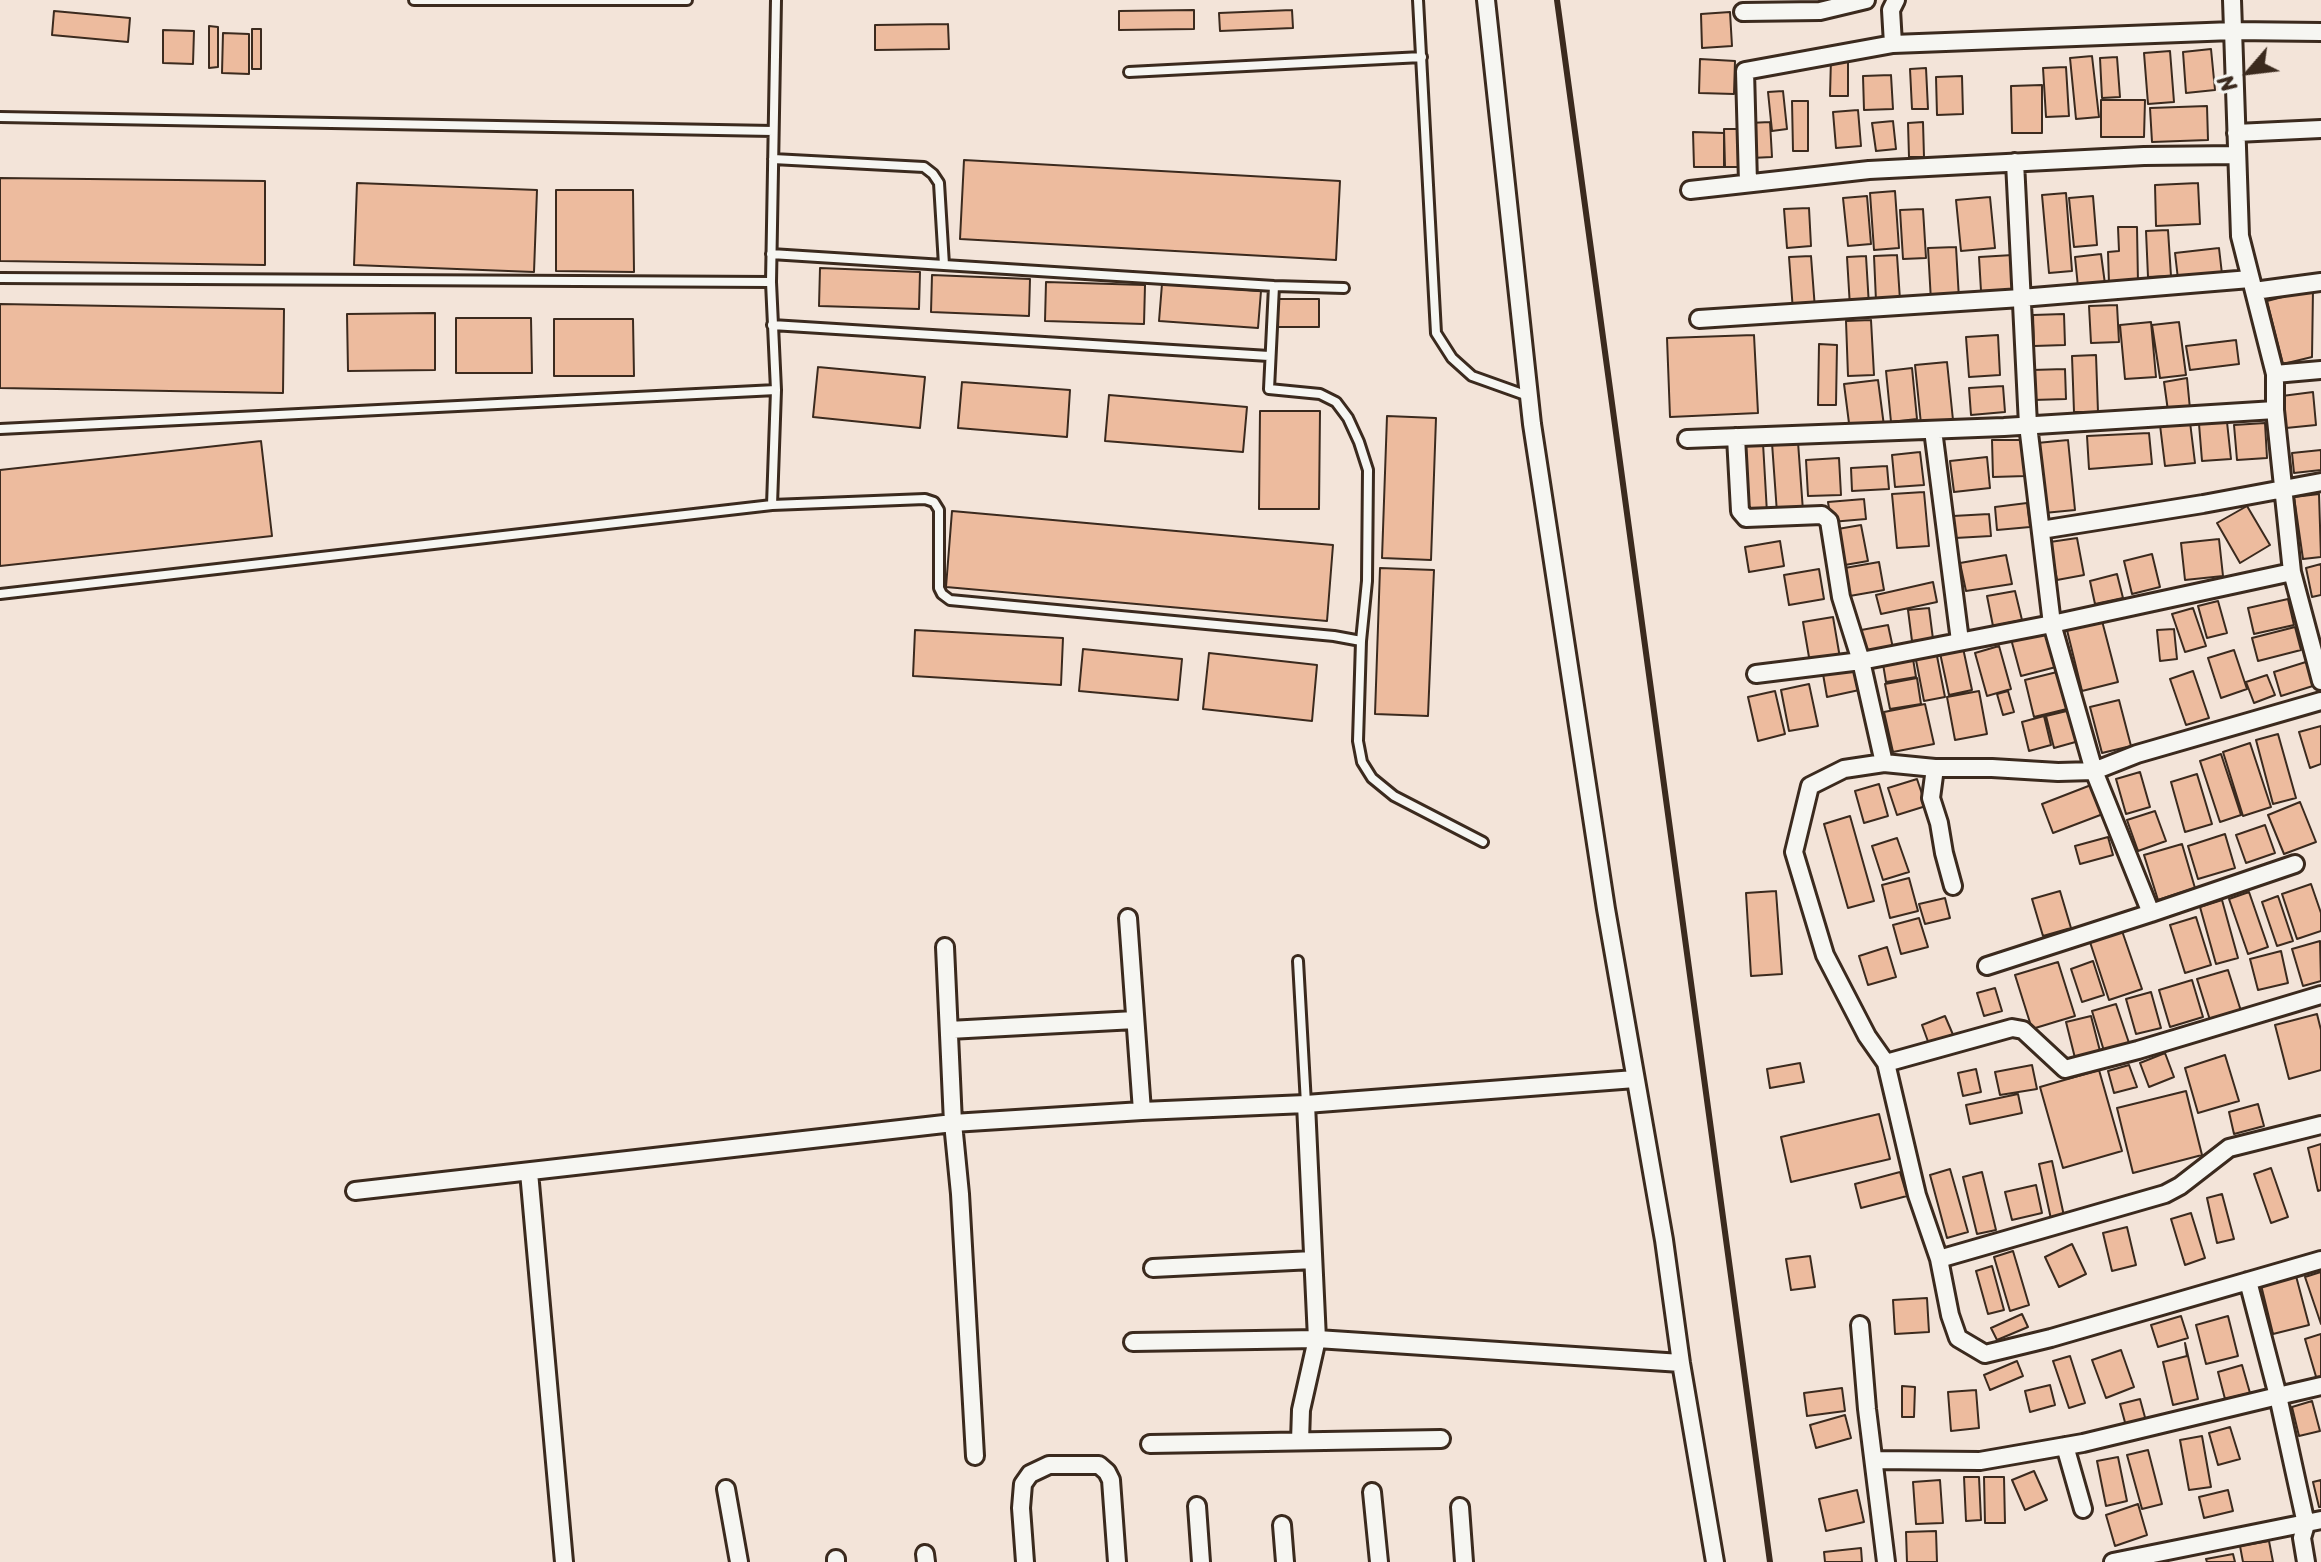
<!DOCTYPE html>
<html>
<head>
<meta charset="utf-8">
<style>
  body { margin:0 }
  #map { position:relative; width:2321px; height:1562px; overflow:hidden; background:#f3e4d9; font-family:Sriracha,sans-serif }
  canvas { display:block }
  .north { position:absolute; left:2209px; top:32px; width:80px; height:80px; -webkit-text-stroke:6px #f6f6f2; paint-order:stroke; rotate:242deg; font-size:22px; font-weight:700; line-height:32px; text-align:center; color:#3b2a1e }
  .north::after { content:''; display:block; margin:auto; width:28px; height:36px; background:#3b2a1e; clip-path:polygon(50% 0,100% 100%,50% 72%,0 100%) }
</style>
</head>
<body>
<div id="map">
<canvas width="2321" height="1562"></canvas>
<div class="north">N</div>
</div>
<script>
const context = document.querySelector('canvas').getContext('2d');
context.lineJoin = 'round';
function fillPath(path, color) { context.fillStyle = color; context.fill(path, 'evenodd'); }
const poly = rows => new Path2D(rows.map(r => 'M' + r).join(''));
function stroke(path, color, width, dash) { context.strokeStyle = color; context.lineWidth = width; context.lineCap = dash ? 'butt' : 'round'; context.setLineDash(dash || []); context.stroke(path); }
const building = poly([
  [1194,10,1194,29,1119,30,1119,11,1194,10],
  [1292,10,1293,28,1220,31,1219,13,1292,10],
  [54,11,130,18,128,42,52,35,54,11],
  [1730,12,1732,46,1702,48,1701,14,1730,12],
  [948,24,949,49,875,50,875,25,948,24],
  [209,26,218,27,218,67,209,68,209,26],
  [252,29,261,29,261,69,252,69,252,29],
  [163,30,194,31,193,64,163,63,163,30],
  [223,33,249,34,249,74,222,73,223,33],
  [2211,49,2215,90,2186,93,2183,52,2211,49],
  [2170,51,2174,102,2148,104,2144,53,2170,51],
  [2092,56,2099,117,2076,119,2070,58,2092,56],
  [2117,57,2120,97,2102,98,2100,58,2117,57],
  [1831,58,1848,58,1848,96,1830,96,1831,58],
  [1700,59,1735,61,1734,94,1699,93,1700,59],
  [2066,67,2069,116,2046,117,2043,68,2066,67],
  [1926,68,1928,109,1912,109,1910,69,1926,68],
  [1891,75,1893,109,1864,110,1863,76,1891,75],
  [1962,76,1963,114,1937,115,1936,77,1962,76],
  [2042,85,2042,133,2012,133,2011,86,2042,85],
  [1783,91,1787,129,1772,131,1768,92,1783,91],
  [2101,100,2145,100,2144,137,2101,137,2101,100],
  [1792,101,1808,101,1808,151,1793,151,1792,101],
  [2207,106,2208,140,2152,142,2150,108,2207,106],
  [1858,110,1861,146,1836,148,1833,112,1858,110],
  [1893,121,1896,149,1876,151,1872,123,1893,121],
  [1770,122,1772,157,1751,158,1749,123,1770,122],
  [1923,122,1924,157,1909,157,1908,123,1923,122],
  [1724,129,1743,129,1745,167,1725,167,1724,129],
  [1693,132,1724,133,1724,167,1694,167,1693,132],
  [964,160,1340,181,1336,260,960,239,964,160],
  [0,178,265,181,265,265,0,261,0,178],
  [357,183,537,190,534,272,354,265,357,183],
  [2198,183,2200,224,2156,226,2155,185,2198,183],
  [556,190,633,190,634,272,556,271,556,190],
  [1895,191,1899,248,1874,250,1870,193,1895,191],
  [2066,193,2072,271,2049,273,2042,195,2066,193],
  [1867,196,1871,244,1848,246,1843,198,1867,196],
  [2093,196,2097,245,2074,247,2069,198,2093,196],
  [1990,197,1995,248,1961,251,1956,200,1990,197],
  [1809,208,1811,246,1787,248,1784,209,1809,208],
  [1923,209,1926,258,1903,259,1900,210,1923,209],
  [2118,227,2137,227,2138,283,2109,284,2108,252,2119,251,2118,227],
  [2168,230,2171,276,2148,277,2146,231,2168,230],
  [1956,247,1959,299,1931,301,1928,248,1956,247],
  [2219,248,2222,274,2178,279,2175,253,2219,248],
  [2101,254,2105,284,2078,287,2075,257,2101,254],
  [1897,255,1900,300,1876,301,1874,256,1897,255],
  [2013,255,2014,290,1981,291,1979,257,2013,255],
  [1811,256,1815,309,1793,311,1789,257,1811,256],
  [1866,256,1869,306,1850,307,1847,257,1866,256],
  [820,268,920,272,919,309,819,306,820,268],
  [932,275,1030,279,1029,316,931,312,932,275],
  [1046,282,1145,285,1144,324,1045,321,1046,282],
  [1162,284,1261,291,1258,328,1159,321,1162,284],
  [2313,289,2312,357,2283,364,2267,301,2313,289],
  [1276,299,1319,299,1319,327,1276,327,1276,299],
  [0,304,284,309,283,393,0,388,0,304],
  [2117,305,2119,342,2091,343,2089,306,2117,305],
  [435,313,435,370,348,371,347,314,435,313],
  [2064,314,2065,345,2034,346,2033,315,2064,314],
  [456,318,531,318,532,373,456,373,456,318],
  [554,319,633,319,634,376,554,376,554,319],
  [1871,320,1874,375,1848,376,1846,321,1871,320],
  [2151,322,2156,377,2125,379,2120,325,2151,322],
  [2179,322,2186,375,2160,378,2152,325,2179,322],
  [1754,335,1758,413,1670,417,1667,338,1754,335],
  [1998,335,2000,375,1969,377,1966,337,1998,335],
  [2236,340,2239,364,2190,370,2186,346,2236,340],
  [1819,344,1837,345,1836,405,1818,405,1819,344],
  [2096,355,2098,412,2074,412,2072,356,2096,355],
  [1947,362,1953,420,1921,424,1915,365,1947,362],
  [818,367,925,377,920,428,813,417,818,367],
  [1912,368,1917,419,1891,422,1886,371,1912,368],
  [2065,369,2066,399,2033,400,2032,370,2065,369],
  [2187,378,2190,409,2168,411,2164,382,2187,378],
  [1878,380,1884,426,1850,431,1844,384,1878,380],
  [962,382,1070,390,1067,437,958,428,962,382],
  [2003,386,2005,412,1971,415,1969,388,2003,386],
  [2313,392,2316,425,2286,428,2282,396,2313,392],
  [1109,395,1247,407,1243,452,1105,441,1109,395],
  [1260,411,1320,411,1319,509,1259,509,1260,411],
  [1387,416,1436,418,1431,560,1382,558,1387,416],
  [2190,422,2195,463,2165,466,2160,425,2190,422],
  [2227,422,2231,459,2202,461,2199,424,2227,422],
  [2265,423,2267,458,2237,460,2234,425,2265,423],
  [2149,433,2152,464,2089,469,2087,436,2149,433],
  [1992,440,2025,440,2026,476,1993,477,1992,440],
  [2068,440,2075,510,2044,513,2037,443,2068,440],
  [261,441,272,536,0,566,0,470,261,441],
  [1798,442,1803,511,1777,513,1772,443,1798,442],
  [1763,443,1767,513,1745,514,1741,444,1763,443],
  [2321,450,2321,470,2294,473,2292,453,2321,450],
  [1920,452,1924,485,1895,487,1892,455,1920,452],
  [1987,457,1990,488,1954,492,1950,461,1987,457],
  [1839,458,1841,495,1808,496,1806,460,1839,458],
  [1887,466,1889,489,1852,491,1851,468,1887,466],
  [1924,492,1929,546,1897,548,1892,494,1924,492],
  [2319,494,2321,557,2303,559,2294,497,2319,494],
  [1864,499,1866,519,1831,522,1828,502,1864,499],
  [2027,503,2030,527,1997,530,1995,507,2027,503],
  [2247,506,2270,545,2240,563,2217,523,2247,506],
  [952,511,1333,545,1327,621,946,587,952,511],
  [1989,514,1991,536,1955,538,1953,516,1989,514],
  [1861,525,1868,561,1839,566,1832,530,1861,525],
  [2077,538,2084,575,2057,580,2050,542,2077,538],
  [2219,539,2223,576,2185,580,2181,543,2219,539],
  [1780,541,1784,566,1749,572,1745,547,1780,541],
  [2152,554,2160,587,2132,594,2124,561,2152,554],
  [2006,555,2012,584,1966,591,1960,563,2006,555],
  [1879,562,1884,590,1844,597,1839,569,1879,562],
  [2321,564,2321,595,2312,597,2306,568,2321,564],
  [1380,568,1434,570,1428,716,1375,714,1380,568],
  [1819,569,1824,599,1789,605,1784,575,1819,569],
  [2117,574,2123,598,2095,604,2090,581,2117,574],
  [1933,582,1937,602,1881,614,1876,595,1933,582],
  [2015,591,2022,620,1993,626,1987,596,2015,591],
  [2288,599,2294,625,2254,634,2248,608,2288,599],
  [2218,601,2227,633,2207,638,2198,606,2218,601],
  [1929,608,1933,639,1912,641,1908,610,1929,608],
  [2193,608,2206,646,2185,652,2172,614,2193,608],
  [1833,617,1840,658,1810,663,1803,622,1833,617],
  [2101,617,2118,682,2082,691,2066,626,2101,617],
  [1888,625,1893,648,1861,653,1856,631,1888,625],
  [2295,627,2301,650,2258,661,2252,638,2295,627],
  [2174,629,2177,659,2160,661,2157,630,2174,629],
  [915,630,1063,638,1061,685,913,676,915,630],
  [2046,630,2056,667,2021,676,2011,639,2046,630],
  [1999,646,2011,689,1987,696,1975,653,1999,646],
  [1963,648,1972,690,1949,695,1940,653,1963,648],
  [1083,649,1182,659,1178,700,1079,691,1083,649],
  [2234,650,2247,689,2221,698,2208,658,2234,650],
  [1936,651,1945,697,1924,701,1915,655,1936,651],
  [1209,653,1317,665,1312,721,1203,709,1209,653],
  [1912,653,1916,677,1886,682,1882,658,1912,653],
  [2309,661,2316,685,2281,696,2274,672,2309,661],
  [1859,666,1864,689,1827,697,1823,674,1859,666],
  [2061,671,2071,708,2034,717,2025,680,2061,671],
  [2193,671,2209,718,2186,725,2170,679,2193,671],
  [2267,675,2275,695,2254,703,2246,682,2267,675],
  [1917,678,1921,704,1890,709,1885,684,1917,678],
  [1809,684,1818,726,1789,731,1781,690,1809,684],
  [1775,691,1785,734,1758,741,1748,697,1775,691],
  [1979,691,1987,734,1955,740,1947,697,1979,691],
  [2008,691,2014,712,2003,715,1997,694,2008,691],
  [2119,700,2131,746,2102,753,2090,707,2119,700],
  [1925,704,1934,744,1893,752,1884,712,1925,704],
  [2071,710,2079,741,2054,748,2046,716,2071,710],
  [2044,716,2051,745,2029,751,2022,722,2044,716],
  [2321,726,2321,764,2310,768,2299,732,2321,726],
  [2278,734,2296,798,2273,804,2256,740,2278,734],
  [2250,743,2271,807,2243,816,2223,752,2250,743],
  [2221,754,2241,815,2220,822,2200,761,2221,754],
  [2140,772,2150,807,2126,814,2116,779,2140,772],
  [2197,774,2212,824,2185,832,2171,782,2197,774],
  [1917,779,1926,806,1897,815,1888,788,1917,779],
  [1879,784,1888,816,1864,823,1855,791,1879,784],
  [2091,785,2103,814,2053,833,2042,804,2091,785],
  [2300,802,2316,842,2284,854,2268,815,2300,802],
  [2155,811,2166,841,2138,851,2127,820,2155,811],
  [1850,816,1874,901,1848,908,1824,824,1850,816],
  [2265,825,2275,853,2246,863,2236,835,2265,825],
  [2225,834,2235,868,2198,879,2188,846,2225,834],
  [2108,837,2113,855,2080,864,2075,846,2108,837],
  [1897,838,1909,872,1883,880,1872,846,1897,838],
  [2182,844,2195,888,2158,900,2144,855,2182,844],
  [1909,878,1918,911,1890,918,1882,885,1909,878],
  [2311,884,2321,913,2321,931,2297,939,2282,894,2311,884],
  [1776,891,1782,974,1751,976,1746,893,1776,891],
  [2060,891,2071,928,2043,936,2032,899,2060,891],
  [2249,892,2268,947,2248,954,2229,899,2249,892],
  [2278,896,2293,941,2277,946,2262,902,2278,896],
  [1945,898,1950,918,1925,924,1919,904,1945,898],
  [2222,900,2238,958,2216,964,2200,907,2222,900],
  [2196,917,2211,965,2185,973,2170,925,2196,917],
  [1919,918,1928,947,1901,954,1893,925,1919,918],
  [2121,928,2142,989,2109,1000,2089,939,2121,928],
  [2320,941,2321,981,2303,986,2292,949,2320,941],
  [1887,947,1896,977,1868,985,1859,956,1887,947],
  [2281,951,2288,983,2258,990,2250,959,2281,951],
  [2093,961,2104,995,2082,1002,2071,969,2093,961],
  [2058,962,2075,1016,2032,1029,2015,975,2058,962],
  [2228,970,2241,1011,2210,1020,2197,979,2228,970],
  [2192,980,2203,1017,2170,1027,2159,990,2192,980],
  [1995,988,2002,1011,1984,1016,1977,993,1995,988],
  [2151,992,2161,1028,2136,1034,2126,999,2151,992],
  [2116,1004,2129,1043,2104,1051,2092,1011,2116,1004],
  [2317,1014,2321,1030,2321,1070,2289,1079,2275,1025,2317,1014],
  [1945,1016,1954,1037,1930,1047,1922,1025,1945,1016],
  [2091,1016,2100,1051,2075,1058,2066,1022,2091,1016],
  [2165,1053,2174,1077,2149,1087,2140,1063,2165,1053],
  [2225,1055,2239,1101,2198,1113,2185,1068,2225,1055],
  [1800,1063,1804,1082,1770,1088,1767,1069,1800,1063],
  [2032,1065,2037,1089,2000,1095,1995,1072,2032,1065],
  [2129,1065,2137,1087,2114,1093,2108,1071,2129,1065],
  [1976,1069,1981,1092,1963,1096,1958,1073,1976,1069],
  [2099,1070,2122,1151,2063,1168,2040,1087,2099,1070],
  [2186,1091,2202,1155,2133,1173,2117,1108,2186,1091],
  [2018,1094,2022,1113,1970,1124,1966,1105,2018,1094],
  [2258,1104,2264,1126,2234,1134,2229,1112,2258,1104],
  [1879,1114,1890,1159,1791,1182,1781,1137,1879,1114],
  [2321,1144,2321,1190,2318,1191,2308,1148,2321,1144],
  [2052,1161,2064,1216,2051,1219,2039,1164,2052,1161],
  [2271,1168,2288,1217,2271,1223,2254,1174,2271,1168],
  [1950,1169,1968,1232,1947,1238,1930,1175,1950,1169],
  [1900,1172,1907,1196,1861,1208,1855,1184,1900,1172],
  [1982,1172,1996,1230,1977,1234,1963,1177,1982,1172],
  [2036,1185,2042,1213,2012,1220,2005,1192,2036,1185],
  [2222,1194,2234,1239,2217,1243,2207,1198,2222,1194],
  [2191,1213,2205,1258,2185,1265,2171,1219,2191,1213],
  [2127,1227,2136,1265,2112,1271,2103,1233,2127,1227],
  [2072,1244,2086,1274,2059,1287,2045,1257,2072,1244],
  [2013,1251,2029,1305,2010,1311,1994,1257,2013,1251],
  [1810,1256,1815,1287,1791,1290,1786,1259,1810,1256],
  [1992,1266,2004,1310,1988,1314,1976,1271,1992,1266],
  [2321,1272,2321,1324,2305,1277,2321,1272],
  [2296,1276,2309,1325,2273,1334,2261,1285,2296,1276],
  [1927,1298,1929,1332,1895,1334,1893,1300,1927,1298],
  [2022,1314,2028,1327,1997,1340,1991,1328,2022,1314],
  [2181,1316,2188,1338,2158,1347,2151,1325,2181,1316],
  [2228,1316,2238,1356,2206,1364,2196,1325,2228,1316],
  [2321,1334,2321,1379,2317,1380,2305,1339,2321,1334],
  [2185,1343,2198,1399,2173,1405,2163,1362,2187,1356,2185,1343],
  [2121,1350,2134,1387,2106,1398,2092,1360,2121,1350],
  [2070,1356,2085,1403,2069,1408,2053,1361,2070,1356],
  [2017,1361,2023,1376,1990,1390,1984,1375,2017,1361],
  [2242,1365,2250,1393,2225,1399,2218,1372,2242,1365],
  [2050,1385,2055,1405,2030,1412,2025,1391,2050,1385],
  [1902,1386,1915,1387,1914,1417,1902,1417,1902,1386],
  [1842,1388,1845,1411,1807,1416,1804,1393,1842,1388],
  [1976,1390,1979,1428,1951,1431,1948,1392,1976,1390],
  [2140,1399,2146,1421,2126,1426,2120,1404,2140,1399],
  [2312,1401,2320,1431,2299,1436,2292,1407,2312,1401],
  [1845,1415,1851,1438,1816,1448,1810,1425,1845,1415],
  [2230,1427,2240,1459,2218,1465,2209,1433,2230,1427],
  [2202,1436,2211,1487,2189,1490,2180,1440,2202,1436],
  [2148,1450,2162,1504,2142,1509,2127,1455,2148,1450],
  [2118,1457,2127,1501,2106,1506,2097,1461,2118,1457],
  [2034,1471,2047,1500,2025,1510,2012,1480,2034,1471],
  [1964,1477,1979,1477,1981,1520,1966,1521,1964,1477],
  [1984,1477,2004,1477,2005,1523,1985,1523,1984,1477],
  [1940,1480,1943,1523,1916,1524,1913,1482,1940,1480],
  [2321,1480,2321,1507,2319,1507,2313,1482,2321,1480],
  [1857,1490,1864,1522,1826,1531,1819,1499,1857,1490],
  [2228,1490,2233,1511,2204,1518,2199,1497,2228,1490],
  [2138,1504,2147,1535,2115,1546,2106,1515,2138,1504],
  [1936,1531,1937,1562,1907,1562,1906,1532,1936,1531],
  [2269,1541,2273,1562,2243,1562,2240,1546,2269,1541],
  [1861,1548,1862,1562,1825,1562,1824,1552,1861,1548],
  [2233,1554,2235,1562,2207,1562,2206,1559,2233,1554]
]);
const lane = poly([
  [414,0,687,0],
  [1418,0,1436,333,1452,358,1472,376,1528,396],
  [1129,72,1422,57],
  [0,117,773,131],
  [773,159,924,167,933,174,939,183,944,265],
  [771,254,1274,286,1344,288],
  [0,278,771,282],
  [1274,286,1269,389,1320,394,1336,402,1348,418,1359,442,1368,470,1367,581,1361,641],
  [772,325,1269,356],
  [0,429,776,390],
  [772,505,776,390,771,282,776,0],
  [0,594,772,505,925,499,934,502,939,510,939,588,942,594,950,600,1334,636,1361,641,1358,741,1362,762,1372,778,1394,796,1483,842],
  [1298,961,1306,1104]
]);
const street = poly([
  [1486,0,1532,424,1606,909,1664,1240,1681,1363,1715,1562],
  [2232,0,2240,236,2275,374,2275,410,2292,572,2321,681],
  [1743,12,1820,11,1866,0],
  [1893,44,1891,10,1896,0],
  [2236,133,2321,129],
  [1748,183,1745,71,1893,44,2233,31,2321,32],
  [1690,190,1869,170,2144,156,2237,155],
  [2254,291,2321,282],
  [1699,319,2021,298,2250,279],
  [2275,374,2321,370],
  [1933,430,1960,641],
  [1736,437,1740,511,1746,518,1822,515,1829,521,1841,597,1861,661,1884,763],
  [1687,439,2004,427,2275,410],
  [2041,530,2203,504,2321,482],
  [1756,674,1861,661,2052,624,2292,572],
  [1935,768,1931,798,1939,823,1944,853,1953,886],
  [2151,913,2295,864],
  [1128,918,1142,1111],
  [945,947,953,1123,960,1194,975,1456],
  [1987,966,2151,913,2094,771,2052,624,2028,425,2015,162],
  [2321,995,2138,1050,2065,1069,2023,1030,2012,1028,1886,1063,1917,1195,1939,1259,1950,1315,1958,1338,1985,1354,2051,1338,2321,1260],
  [949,1030,1135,1020],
  [1886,1063,1867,1036,1825,955,1794,852,1810,786,1844,769,1884,763,1935,768,1992,768,2058,772,2094,771,2137,754,2321,701],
  [1306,1104,1317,1339,1681,1363],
  [529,1172,564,1562],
  [355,1191,953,1123,1142,1111,1306,1104,1635,1079],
  [1939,1259,2165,1194,2180,1186,2229,1148,2321,1125],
  [1153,1268,1313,1260],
  [2248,1281,2278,1396,2321,1386],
  [1860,1325,1867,1409,1886,1562],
  [1133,1342,1317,1339,1301,1410,1300,1441],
  [1150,1444,1441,1439],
  [2065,1446,2083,1509],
  [1874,1460,1980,1461,2083,1443,2278,1396,2306,1524,2302,1538,2306,1562],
  [726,1489,739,1562],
  [1372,1492,1379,1562],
  [1197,1506,1201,1562],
  [1460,1507,1464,1562],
  [1282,1525,1285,1562],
  [925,1554,926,1562],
  [836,1559,836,1562],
  [1025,1562,1021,1508,1023,1484,1030,1474,1049,1465,1099,1465,1107,1472,1111,1480,1117,1562],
  [2113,1562,2321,1520]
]);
const rail = poly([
  [1557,0,1770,1562]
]);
fillPath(building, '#edbb9e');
stroke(building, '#3b2a1e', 2);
stroke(lane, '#3b2a1e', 14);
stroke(street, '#3b2a1e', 22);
stroke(lane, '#f6f6f2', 8);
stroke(street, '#f6f6f2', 16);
stroke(rail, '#3b2a1e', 6);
</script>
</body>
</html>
